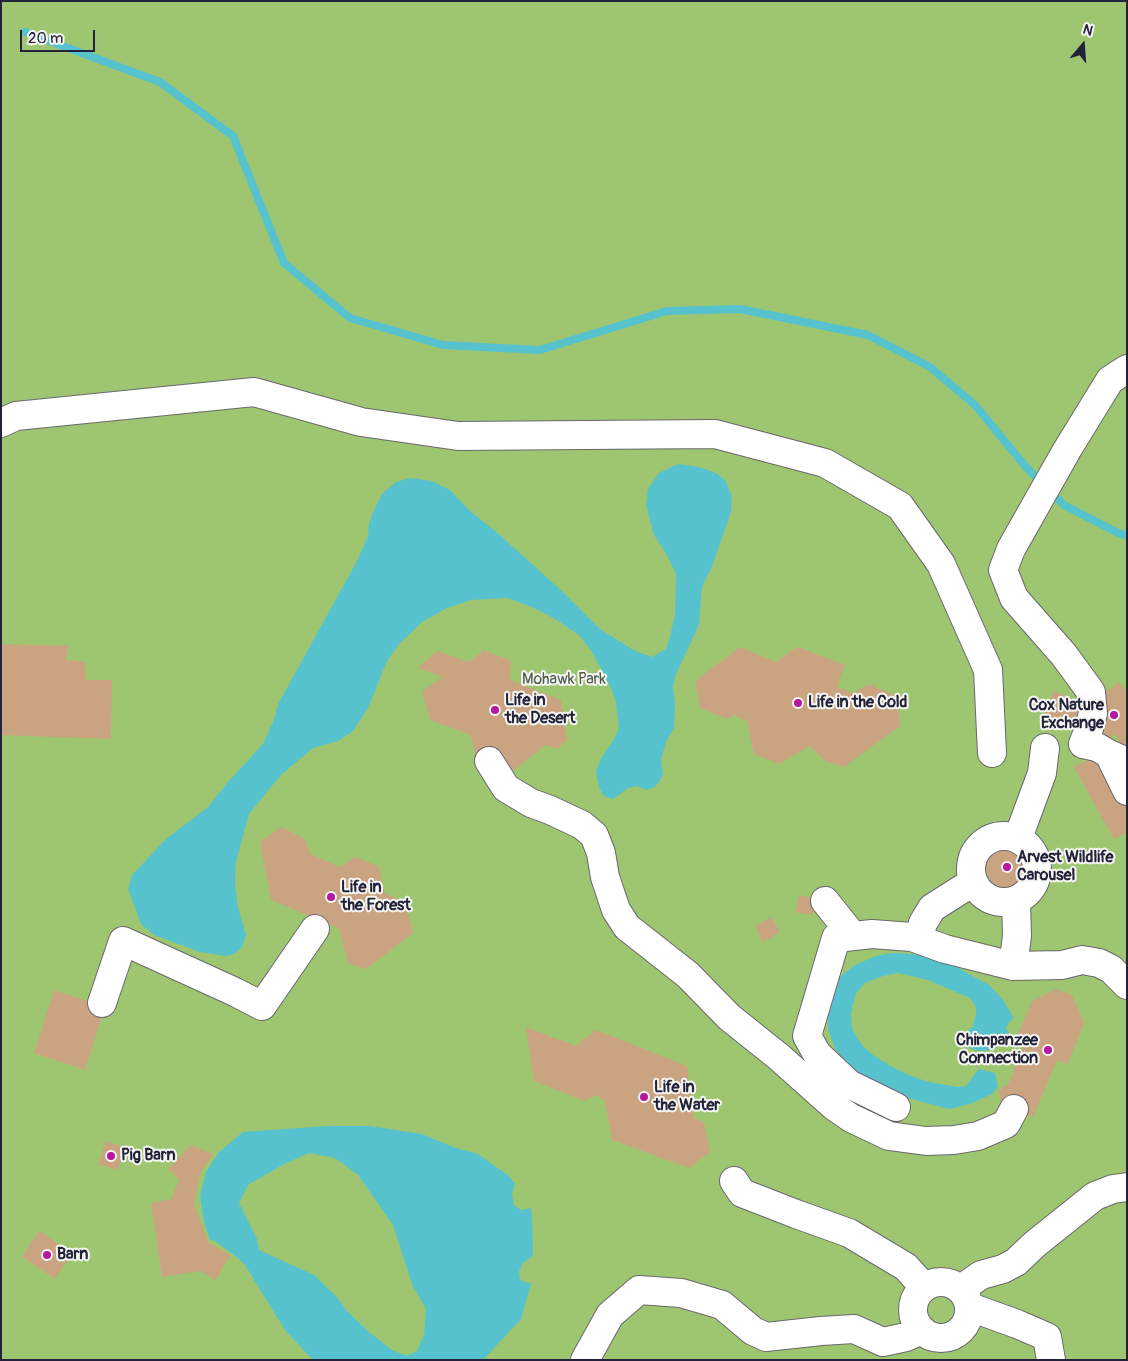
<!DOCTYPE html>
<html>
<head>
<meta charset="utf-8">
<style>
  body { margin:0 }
  #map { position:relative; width:1128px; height:1361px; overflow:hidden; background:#f3e3cd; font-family:Pangolin,sans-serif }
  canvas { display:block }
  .frame { position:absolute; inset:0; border:2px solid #22223b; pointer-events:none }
  .north { position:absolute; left:1058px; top:20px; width:50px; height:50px; -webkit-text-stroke:4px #f6f6f2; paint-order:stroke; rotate:18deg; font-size:14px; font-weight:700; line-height:20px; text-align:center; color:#22223b }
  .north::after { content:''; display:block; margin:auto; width:18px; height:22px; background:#22223b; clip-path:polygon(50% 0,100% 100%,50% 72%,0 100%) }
  .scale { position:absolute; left:20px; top:30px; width:75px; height:22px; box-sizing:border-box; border:2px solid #22223b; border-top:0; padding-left:6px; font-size:15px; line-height:18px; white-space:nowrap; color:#22223b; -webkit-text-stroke:4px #f6f6f2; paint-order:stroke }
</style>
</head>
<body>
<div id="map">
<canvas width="1128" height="1361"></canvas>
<div class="frame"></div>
<div class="north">N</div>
<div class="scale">20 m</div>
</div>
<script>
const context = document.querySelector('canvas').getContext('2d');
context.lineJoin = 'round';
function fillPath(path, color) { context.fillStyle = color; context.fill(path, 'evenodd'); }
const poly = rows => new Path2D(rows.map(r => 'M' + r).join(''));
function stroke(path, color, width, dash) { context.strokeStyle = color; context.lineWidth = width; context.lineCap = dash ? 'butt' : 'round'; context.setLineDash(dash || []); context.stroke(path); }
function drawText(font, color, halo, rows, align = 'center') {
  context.font = font + ' Pangolin,sans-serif'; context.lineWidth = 4; context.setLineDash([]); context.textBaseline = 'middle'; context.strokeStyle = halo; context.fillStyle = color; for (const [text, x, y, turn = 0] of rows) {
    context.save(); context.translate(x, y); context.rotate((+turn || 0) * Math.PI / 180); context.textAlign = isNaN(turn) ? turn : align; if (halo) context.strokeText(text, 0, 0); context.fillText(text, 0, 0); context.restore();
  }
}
const green = poly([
  [1,1,1127,1,1127,1360,1,1360]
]);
const water = poly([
  [678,464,699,467,716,473,725,480,732,497,731,512,711,569,702,586,699,625,675,676,673,687,675,705,674,728,666,742,661,759,663,775,656,786,647,790,637,786,628,788,619,795,612,799,604,796,599,787,596,772,600,760,614,739,619,728,616,703,612,690,592,652,580,636,557,620,536,609,508,598,471,600,447,608,422,622,399,644,387,661,368,708,353,731,338,741,313,748,281,775,249,814,236,862,235,883,238,907,246,935,242,947,234,954,226,956,200,952,154,935,141,924,128,889,132,875,166,839,208,807,228,782,263,744,274,720,278,704,356,563,368,536,369,523,373,512,382,494,396,482,410,478,432,481,450,490,469,510,501,536,564,593,600,629,635,651,652,657,666,649,670,637,675,614,676,574,667,555,654,535,646,505,648,489,659,473],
  [892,953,913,954,934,958,955,966,989,985,1003,1000,1014,1018,1009,1022,1006,1028,1011,1036,1005,1042,997,1047,988,1050,978,1051,969,1048,965,1045,963,1039,965,1033,973,1026,976,1013,976,1007,970,998,928,980,898,973,883,976,865,983,856,993,851,1013,852,1029,862,1045,873,1055,892,1067,911,1076,929,1082,958,1087,966,1086,979,1069,995,1073,998,1087,992,1094,970,1104,949,1109,904,1097,863,1077,846,1063,835,1048,828,1029,828,1009,831,991,842,975,855,965,876,956],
  [327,1126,369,1126,422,1134,453,1147,478,1154,509,1176,515,1184,512,1194,514,1205,521,1210,531,1208,532,1218,533,1256,524,1262,519,1271,520,1280,531,1284,521,1319,483,1360,313,1360,285,1330,245,1265,234,1255,215,1241,210,1240,204,1222,200,1196,206,1172,219,1152,243,1132],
  [309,1153,335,1158,358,1175,393,1225,412,1284,426,1309,424,1335,417,1351,407,1356,392,1350,369,1332,347,1311,337,1297,314,1275,259,1250,257,1239,239,1203,248,1185,284,1164]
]);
const stream = poly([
  [25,32,160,82,233,136,284,263,350,318,443,345,540,350,667,311,740,309,868,335,930,367,975,405,1026,467,1064,505,1116,532,1127,536]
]);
const building = poly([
  [1,644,68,646,66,660,85,662,86,680,112,680,111,739,1,735],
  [740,647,776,662,797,647,845,665,838,684,838,688,854,693,869,684,898,697,900,726,844,767,825,761,810,746,779,764,754,754,747,721,734,715,727,719,700,708,695,681],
  [484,650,511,661,510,680,561,700,567,740,557,749,545,745,514,770,475,755,471,735,430,720,422,691,443,677,418,668,437,651,469,662],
  [1119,682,1127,693,1127,753,1115,734,1108,738,1095,720,1108,710,1099,698],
  [1054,691,1085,704,1074,730,1043,717],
  [1098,755,1127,807,1127,832,1114,839,1074,767],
  [281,827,305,839,310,854,340,867,355,857,378,866,385,893,405,903,413,933,366,969,348,963,339,928,271,900,260,842],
  '986 867a21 21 0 1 1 42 0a21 21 0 1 1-42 0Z',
  [799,895,816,899,812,915,795,912],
  [771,917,780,932,763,942,755,926],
  [1056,989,1072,995,1084,1023,1068,1064,1057,1060,1033,1117,1005,1106,1000,1098,999,1091,1003,1087,1008,1085,1026,1040,1017,1036,1032,1001],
  [54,990,105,1007,85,1070,34,1053],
  [526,1027,576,1046,596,1030,687,1066,694,1118,704,1122,710,1152,689,1168,612,1140,605,1101,595,1095,585,1101,534,1081],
  [106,1141,125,1148,117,1170,98,1164],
  [191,1145,213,1154,200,1173,194,1205,209,1243,230,1255,216,1280,200,1271,162,1277,151,1203,171,1199,179,1180,168,1169],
  [39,1231,72,1253,55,1279,22,1257]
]);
const minor = poly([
  [1127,369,1110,380,1067,450,1011,549,1003,570,1014,598,1064,655,1091,692,1093,713,1088,732,1083,744,1097,747,1109,754,1127,762],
  [1,423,16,416,254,392,361,422,458,436,715,434,825,463,900,506,941,564,988,670,992,753],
  [1109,754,1127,791],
  [489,761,506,788,531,803,550,810,582,825,594,835,601,853,605,877,616,910,627,927,688,975,729,1017,779,1057,835,1107,851,1118,889,1136,926,1141,954,1140,978,1136,1006,1124,1014,1109],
  '971 869a33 33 0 1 1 66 0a33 33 0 1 1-66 0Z',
  [1018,838,1042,773,1045,748],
  [825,901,853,936],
  [918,939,923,923,932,908,973,882],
  [1013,966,1017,936,1016,901],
  [102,1003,123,941,235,992,262,1006,315,929],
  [896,1107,849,1084,817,1054,807,1036,836,938,872,934,912,937,945,949,1013,966,1062,965,1082,960,1099,963,1111,969,1127,985],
  [734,1181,742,1193,796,1214,849,1233,906,1267,924,1287],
  '913 1310a28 28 0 1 1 56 0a28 28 0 1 1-56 0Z',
  [961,1289,981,1275,1003,1269,1016,1262,1035,1244,1095,1196,1113,1189,1127,1187],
  [970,1307,1017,1324,1047,1337,1051,1360],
  [585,1360,610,1315,639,1290,681,1293,722,1305,753,1331,766,1337,821,1331,854,1329,883,1342,906,1337,922,1330]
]);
const markers = [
  [798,703,5,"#b5179e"],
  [495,710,5,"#b5179e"],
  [1114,715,5,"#b5179e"],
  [1007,867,5,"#b5179e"],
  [331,897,5,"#b5179e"],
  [1048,1050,5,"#b5179e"],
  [644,1097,5,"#b5179e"],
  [111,1156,5,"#b5179e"],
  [47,1255,5,"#b5179e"]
];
const parkNames = [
  ["Mohawk Park",564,680]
];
const poiNames = [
  ["Life in",505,701],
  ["the Desert",505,719],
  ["Life in the Cold",808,703],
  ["Cox Nature",1104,706,"right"],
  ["Exchange",1104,724,"right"],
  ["Arvest Wildlife",1017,858],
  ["Carousel",1017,876],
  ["Life in",341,888],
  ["the Forest",341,906],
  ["Chimpanzee",1038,1041,"right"],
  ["Connection",1038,1059,"right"],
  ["Life in",654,1088],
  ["the Water",654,1106],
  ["Pig Barn",121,1156],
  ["Barn",57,1255]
];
fillPath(green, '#9ec671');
fillPath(water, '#56c2ce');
stroke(stream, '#56c2ce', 8);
fillPath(building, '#caa481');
stroke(minor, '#6b666e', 30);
stroke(minor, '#fff', 28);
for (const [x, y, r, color] of markers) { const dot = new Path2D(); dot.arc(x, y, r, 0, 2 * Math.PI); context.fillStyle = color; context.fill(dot); stroke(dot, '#f6f6f2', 2); }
drawText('16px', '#4d5b4e', '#f6f6f2', parkNames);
drawText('bold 16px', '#22223b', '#f6f6f2', poiNames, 'left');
</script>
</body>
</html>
